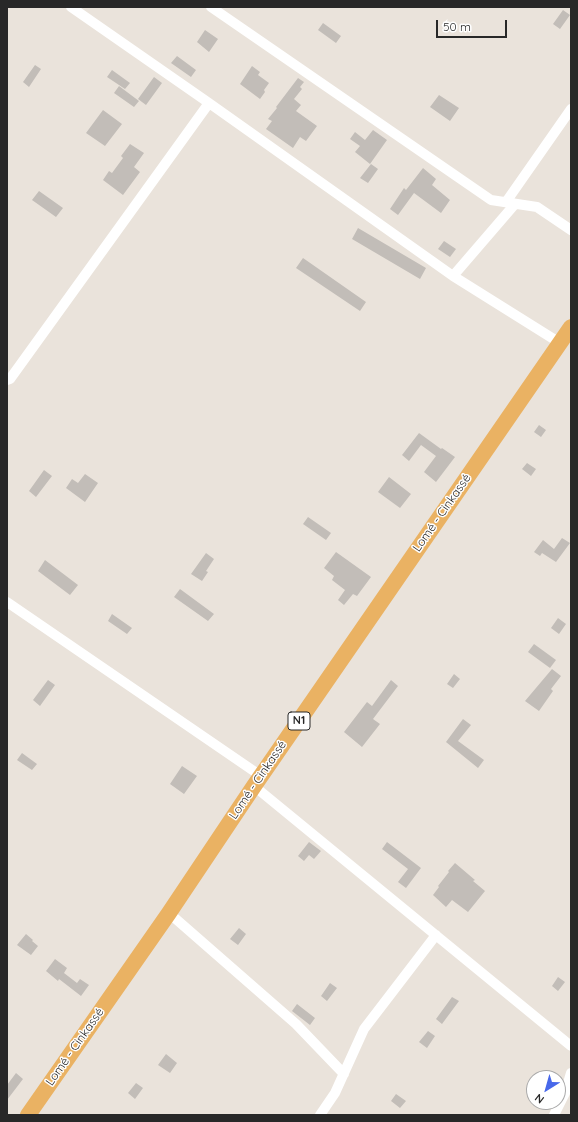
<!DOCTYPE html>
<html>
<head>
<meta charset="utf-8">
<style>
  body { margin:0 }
  #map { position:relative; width:578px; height:1122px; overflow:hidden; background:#eae3db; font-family:Quicksand,sans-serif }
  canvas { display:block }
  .frame { position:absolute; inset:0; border:8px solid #282828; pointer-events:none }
  .north { position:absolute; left:526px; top:1070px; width:40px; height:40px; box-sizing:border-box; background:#fff; border:1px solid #a9a9a9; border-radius:50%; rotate:217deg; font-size:11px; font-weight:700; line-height:16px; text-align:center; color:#282828 }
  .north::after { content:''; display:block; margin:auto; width:14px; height:18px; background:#4868ea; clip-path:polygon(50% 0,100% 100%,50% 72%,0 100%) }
  .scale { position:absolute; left:436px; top:20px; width:71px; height:18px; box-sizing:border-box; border:2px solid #282828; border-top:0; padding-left:5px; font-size:12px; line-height:14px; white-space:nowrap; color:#282828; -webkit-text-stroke:3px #fff; paint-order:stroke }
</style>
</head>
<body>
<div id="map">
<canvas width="578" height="1122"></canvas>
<div class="frame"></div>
<div class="north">N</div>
<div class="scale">50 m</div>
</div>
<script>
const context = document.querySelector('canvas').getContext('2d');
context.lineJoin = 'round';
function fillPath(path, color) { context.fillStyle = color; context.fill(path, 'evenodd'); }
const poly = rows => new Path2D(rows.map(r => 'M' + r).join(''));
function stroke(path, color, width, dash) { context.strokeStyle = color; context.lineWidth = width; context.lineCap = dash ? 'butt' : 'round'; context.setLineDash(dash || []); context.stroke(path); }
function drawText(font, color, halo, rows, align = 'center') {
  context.font = font + ' Quicksand,sans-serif'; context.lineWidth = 3; context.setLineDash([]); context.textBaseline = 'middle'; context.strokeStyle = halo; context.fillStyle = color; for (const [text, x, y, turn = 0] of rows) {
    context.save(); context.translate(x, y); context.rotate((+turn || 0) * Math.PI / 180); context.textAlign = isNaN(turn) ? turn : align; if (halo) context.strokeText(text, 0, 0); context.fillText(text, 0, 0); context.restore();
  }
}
const building = poly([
  [563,10,570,15,560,29,553,24],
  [323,23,341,36,336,43,318,30],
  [205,30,218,39,209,52,197,42],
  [177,56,196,70,191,77,171,63],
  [35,65,41,69,29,87,23,82],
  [252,66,260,72,258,75,269,83,264,90,265,92,260,99,240,84],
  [112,70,130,83,125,89,107,77],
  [154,77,162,83,146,105,138,99],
  [298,78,304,82,300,87,302,89,294,99,301,105,296,111,317,126,306,141,300,137,293,148,266,129,272,121,268,119,277,108,276,107],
  [119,86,139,101,134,107,114,93],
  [439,95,459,108,450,121,430,107],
  [103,110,122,124,105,146,86,133],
  [373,130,387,140,370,164,355,152,360,146,350,139,355,132,365,140],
  [130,144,144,153,134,167,140,172,123,195,103,180,109,171,112,173,123,158,121,156],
  [371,164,378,169,368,183,360,178],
  [423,168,436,179,432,185,450,200,441,213,414,193,398,215,390,209,404,188,406,190],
  [39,191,63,208,56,217,32,200],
  [358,228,426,268,420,279,352,239],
  [444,241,456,249,450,257,438,249],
  [303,258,366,302,360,311,296,268],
  [539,425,546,430,541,437,534,432],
  [419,433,441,449,442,448,455,457,436,482,424,472,436,456,421,445,409,461,402,455],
  [527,463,536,469,531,476,522,469],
  [44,470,52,476,36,497,29,491],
  [85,474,98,483,85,502,66,488,72,479,78,483],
  [389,477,411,494,400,508,378,492],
  [308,517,331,533,326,540,303,524],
  [562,538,570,543,556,562,542,553,540,556,534,552,543,540,554,549],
  [336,552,371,577,357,596,353,594,344,605,338,600,345,590,332,580,334,576,324,568],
  [206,553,214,559,206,571,208,572,202,581,191,574],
  [45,560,78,585,70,595,38,571],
  [180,589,214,614,208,621,174,597],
  [112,614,132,628,127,634,108,621],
  [558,618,566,624,559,634,551,628],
  [534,644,556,660,550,668,528,652],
  [552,669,561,676,551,689,553,691,539,711,525,701],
  [454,674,460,679,453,688,447,684],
  [48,680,55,685,40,706,33,700],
  [391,680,398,686,373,719,380,724,362,747,344,732,367,702,372,706],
  [463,719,471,725,458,741,484,760,478,768,446,742],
  [22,753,37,764,32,770,17,760],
  [182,766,197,776,184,794,170,784],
  [309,842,321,851,314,859,309,855,304,861,298,856],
  [387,842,421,868,406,888,398,882,408,869,382,849],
  [455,863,475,880,473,881,485,891,468,912,452,900,446,907,433,895,439,887,438,886,449,872,448,871],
  [239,928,246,934,238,945,230,939],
  [26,934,33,940,32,941,38,946,31,955,17,945],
  [55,959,67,968,64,973,77,983,80,979,89,985,81,996,59,979,58,981,46,971],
  [558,977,565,982,558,991,552,986],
  [330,983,337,988,327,1001,321,996],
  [452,997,459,1001,442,1024,436,1019],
  [297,1004,315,1018,310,1025,292,1011],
  [428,1031,435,1036,427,1048,419,1042],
  [166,1054,177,1063,170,1073,158,1065],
  [16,1073,23,1079,7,1100,7,1085],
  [136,1083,143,1088,135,1099,128,1093],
  [396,1094,406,1101,400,1108,391,1101]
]);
const minor = poly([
  [71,7,209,103,453,276,560,343],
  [211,7,491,200,537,207,571,230],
  [506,202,571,109],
  [453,276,515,204],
  [7,380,10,379,209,103],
  [7,602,261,776],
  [254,786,571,1046],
  [169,913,296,1024,344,1074],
  [320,1115,335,1093,364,1029,436,935],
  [554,1115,565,1093,571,1073]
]);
const trunk = poly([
  [28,1115,169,913,254,786,571,327]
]);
const shields = [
  [299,721,22]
];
const shieldNames = [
  ["N1",299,721]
];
const streetNames = [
  ["Lomé - Cinkassé",442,513,-55],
  ["Lomé - Cinkassé",258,780,-56],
  ["Lomé - Cinkassé",75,1047,-55]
];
fillPath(building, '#c2bdb8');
stroke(minor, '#fff', 10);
stroke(trunk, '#eab263', 16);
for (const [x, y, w] of shields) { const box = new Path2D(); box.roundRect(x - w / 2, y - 9, w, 18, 3); context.fillStyle = '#fff'; context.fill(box); stroke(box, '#282828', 1); }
drawText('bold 11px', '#282828', null, shieldNames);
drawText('12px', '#282828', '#fff', streetNames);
</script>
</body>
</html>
